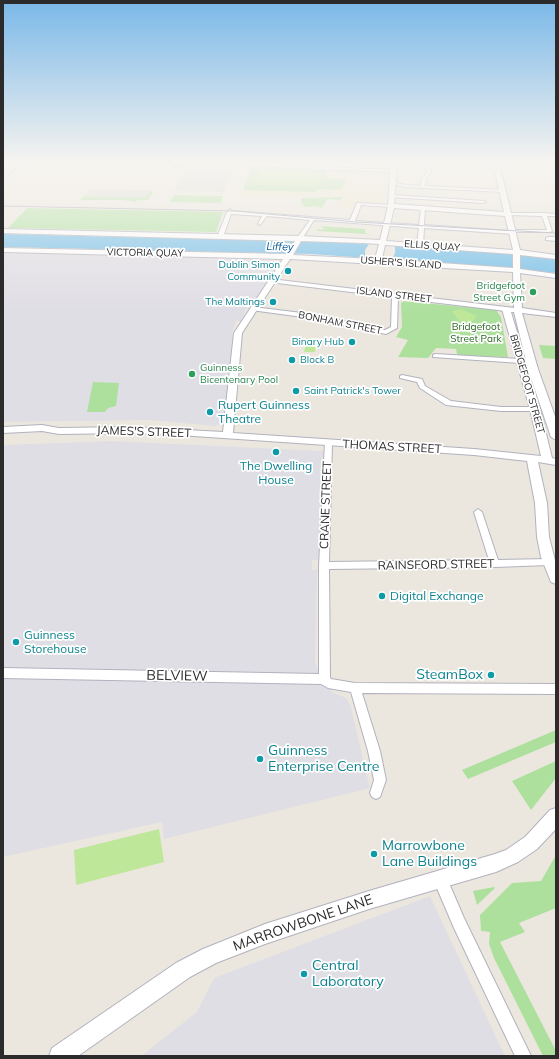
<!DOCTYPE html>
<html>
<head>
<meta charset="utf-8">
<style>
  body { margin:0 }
  #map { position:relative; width:559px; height:1059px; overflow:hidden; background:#ece7de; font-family:Mulish,sans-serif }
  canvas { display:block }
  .frame { position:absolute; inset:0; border:4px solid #2b2b2b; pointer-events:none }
</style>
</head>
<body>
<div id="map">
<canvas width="559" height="1059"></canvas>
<div class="frame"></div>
</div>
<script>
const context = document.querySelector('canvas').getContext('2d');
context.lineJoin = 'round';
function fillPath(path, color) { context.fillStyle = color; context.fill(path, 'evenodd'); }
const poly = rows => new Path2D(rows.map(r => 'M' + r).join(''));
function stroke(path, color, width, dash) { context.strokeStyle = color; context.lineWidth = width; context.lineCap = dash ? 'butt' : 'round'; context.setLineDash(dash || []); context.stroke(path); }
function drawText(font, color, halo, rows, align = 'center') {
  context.font = font + ' Mulish,sans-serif'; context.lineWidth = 3.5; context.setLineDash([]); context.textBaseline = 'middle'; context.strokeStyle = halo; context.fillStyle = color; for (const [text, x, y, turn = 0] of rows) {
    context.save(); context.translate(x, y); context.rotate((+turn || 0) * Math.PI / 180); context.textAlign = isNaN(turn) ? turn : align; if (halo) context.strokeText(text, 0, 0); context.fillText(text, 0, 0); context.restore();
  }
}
const industrial = poly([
  [3,253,191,257,281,261,250,307,247,307,241,321,236,321,232,333,231,369,227,370,229,378,227,407,220,424,215,426,149,420,3,422],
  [112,441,323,451,318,560,312,560,312,570,317,570,315,663,321,674,330,685,332,692,346,698,350,704,370,788,164,839,162,822,3,857,3,445],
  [430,896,505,1056,141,1056,197,1012,214,978]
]);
const education = poly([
  [251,166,385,171,384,204,358,203,356,208,338,207,342,197,241,196]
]);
const green = poly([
  [209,163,229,163,221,164,218,167,183,167,181,169,170,170,172,165],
  [251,166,328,169,326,178,345,179,344,187,341,187,341,190,323,189,316,190,316,192,243,190],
  [150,191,153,192,148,200,137,200,136,202,123,200,80,200,84,196,145,197],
  [174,195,223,196,221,203,170,202],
  [343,197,340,200,327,199,322,208,316,206,306,207,302,204,301,198],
  [27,208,223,212,216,232,8,228],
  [320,226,365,229,365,233,367,233,366,234,317,231,318,229,323,230,324,228],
  [404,301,496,310,501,317,508,357,459,356,457,354,456,349,436,348,428,358,398,357,408,340,396,337,402,327,401,303],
  [539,345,556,346,556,359,543,358],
  [93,382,119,383,116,406,108,408,105,412,87,412],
  [556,730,556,742,468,779,462,770],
  [556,761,556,778,531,810,512,781],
  [556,855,556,908,519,923,525,932,500,942,556,1051,556,1056,543,1056,494,958,489,944,490,932,481,931,480,915,512,883,541,881],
  [494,887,495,888,477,905,473,891]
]);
const pitch = poly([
  [260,171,321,173,319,187,255,185],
  [461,309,477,316,472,322,459,321,452,311],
  [307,338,317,338,315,352,304,352],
  [159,829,164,862,76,885,74,850]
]);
const plaza = poly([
  [186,169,187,169,233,170,224,192,174,191],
  [94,189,154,190,150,191,145,197,84,196,88,191]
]);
const water = poly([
  [3,234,338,242,510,253,556,258,556,273,510,268,311,254,3,247]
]);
const pier = poly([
  [369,244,395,245,395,253,392,260,365,258,365,250]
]);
const street = poly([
  [3,163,8,163,6,164,3,163],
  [17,163,21,163,3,179,3,176,17,163],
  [130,163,195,163,193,164,130,163],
  [289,163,294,163,299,166,393,170,395,171,393,172,298,168,289,163],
  [424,163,429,165,431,172,426,178,425,186,503,190,505,191,503,192,405,187,391,183,393,182,405,185,421,186,422,178,427,172,424,163],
  [392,195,484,201,486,202,484,203,390,197,392,195],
  [357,203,391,205,393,206,391,207,361,205,355,221,419,225,421,208,423,207,425,208,424,225,510,231,512,230,547,230,542,216,508,215,506,215,506,213,544,213,556,214,556,216,547,216,552,231,550,232,515,232,513,234,424,228,423,245,420,247,417,245,419,228,314,220,302,239,300,240,297,238,310,220,267,216,260,225,258,224,262,216,231,214,223,237,220,239,217,237,227,212,230,209,232,211,350,220,357,203],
  [548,237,556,237,556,241,546,240,546,238,548,237],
  [271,279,506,307,509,309,506,311,398,298,397,328,386,334,310,318,251,310,250,309,253,307,310,314,385,330,391,327,392,297,269,282,269,280,271,279],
  [435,354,520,359,523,361,520,363,433,357,433,355,435,354],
  [402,375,422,379,425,386,451,401,501,407,535,407,539,409,535,411,501,411,446,405,420,388,417,382,400,378,400,376,402,375],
  [325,441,331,441,332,443,329,562,489,560,474,512,478,509,482,512,498,560,549,559,552,560,554,562,552,564,549,565,495,567,329,569,330,677,331,679,355,683,556,684,556,694,362,693,380,751,386,780,380,797,376,799,372,797,370,793,374,780,368,751,351,692,328,688,321,684,3,678,3,668,319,674,319,566,325,441],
  [440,872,445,874,464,918,531,1056,515,1056,454,928,433,879,435,874,440,872]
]);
const secondary = poly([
  [391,163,397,163,394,204,504,212,493,163,499,163,520,250,556,255,556,259,520,255,520,269,556,274,556,278,520,273,522,308,556,313,556,317,522,313,538,369,556,419,556,440,551,437,528,369,514,312,511,312,540,409,552,458,556,459,556,465,538,462,547,503,549,537,556,564,556,584,551,582,541,557,537,537,535,503,527,461,474,455,179,435,131,433,59,434,42,431,3,433,3,427,42,425,59,428,131,427,223,432,234,333,283,259,3,252,3,248,286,254,295,241,3,233,3,229,300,236,380,240,388,206,391,163],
  [394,208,505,216,513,250,386,241,394,208],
  [301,241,363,243,379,244,375,259,293,255,301,241],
  [385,245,513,254,513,268,382,259,385,245],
  [290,259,513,272,514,308,506,307,502,309,530,409,541,456,474,449,233,433,242,333,290,259],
  [556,808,556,829,537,849,518,862,496,872,369,909,265,944,216,963,190,977,78,1056,49,1056,52,1048,176,963,203,949,265,924,369,891,495,854,506,850,525,837,550,810,556,808]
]);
const tram = poly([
  [3,206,235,211,356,222,556,233]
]);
const markers = [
  [288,271,4,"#0f9aa8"],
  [533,292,4,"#2e9e5b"],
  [273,302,4,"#0f9aa8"],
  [352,342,4,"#0f9aa8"],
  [292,360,4,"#0f9aa8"],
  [192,374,4,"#2e9e5b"],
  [296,391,4,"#0f9aa8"],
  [210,412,4,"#0f9aa8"],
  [276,452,4,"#0f9aa8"],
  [382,596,4,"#0f9aa8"],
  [16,642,4,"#0f9aa8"],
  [491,675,4,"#0f9aa8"],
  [260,759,4,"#0f9aa8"],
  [374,854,4,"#0f9aa8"],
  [304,974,4,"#0f9aa8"]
];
const farStreetnames = [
  ["ELLIS QUAY",432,246,4],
  ["VICTORIA QUAY",145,253,1],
  ["USHER'S ISLAND",401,263,4],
  ["ISLAND STREET",394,295,7],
  ["BONHAM STREET",340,323,11],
  ["BRIDGEFOOT STREET",527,384,74]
];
const farCulturenames = [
  ["Dublin Simon",280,265],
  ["Community",280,277],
  ["The Maltings",265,302],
  ["Binary Hub",344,342],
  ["Block B",300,360,"left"],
  ["Saint Patrick's Tower",304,391,"left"]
];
const farLeisurenames = [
  ["Bridgefoot",525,286],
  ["Street Gym",525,298],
  ["Guinness",200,368,"left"],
  ["Bicentenary Pool",200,380,"left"]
];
const farParknames = [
  ["Bridgefoot",476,327],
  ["Street Park",476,339]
];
const farWaternames = [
  ["Liffey",280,247,1]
];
const cultureNames = [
  ["Rupert Guinness",218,405],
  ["Theatre",218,419],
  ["The Dwelling",276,466,"center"],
  ["House",276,480,"center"],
  ["Digital Exchange",390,596],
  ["Guinness",24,635],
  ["Storehouse",24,649]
];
const streetNames = [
  ["JAMES'S STREET",144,432,2],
  ["THOMAS STREET",392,447,3],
  ["CRANE STREET",326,505,-88],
  ["RAINSFORD STREET",436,565,-1]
];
const nearCulturenames = [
  ["SteamBox",483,675,"right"],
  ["Guinness",268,751],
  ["Enterprise Centre",268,767],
  ["Marrowbone",382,846],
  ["Lane Buildings",382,862],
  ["Central",312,966],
  ["Laboratory",312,982]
];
const nearStreetnames = [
  ["BELVIEW",177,676,1],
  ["MARROWBONE LANE",303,923,-19]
];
fillPath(industrial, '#e0dee5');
fillPath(education, '#ede6ce');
fillPath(green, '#ade09d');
fillPath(pitch, '#bee799');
fillPath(plaza, '#dcdad4');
fillPath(water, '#75bfe9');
fillPath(pier, '#ece7de');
stroke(street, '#b1b2be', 2);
stroke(secondary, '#b1b2be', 2);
fillPath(street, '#fff');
fillPath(secondary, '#fff');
stroke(tram, '#a0a1b4', 1);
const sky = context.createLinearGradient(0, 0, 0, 311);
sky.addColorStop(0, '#7ab8e8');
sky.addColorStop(0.52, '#f6f4f0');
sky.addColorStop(1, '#f6f4f000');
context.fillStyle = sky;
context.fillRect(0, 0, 559, 311);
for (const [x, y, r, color] of markers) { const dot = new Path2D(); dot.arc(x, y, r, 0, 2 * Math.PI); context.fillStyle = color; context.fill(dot); stroke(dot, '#fff', 1.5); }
drawText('10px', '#2b2b2b', '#fff', farStreetnames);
drawText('10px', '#0d838f', '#fff', farCulturenames, 'right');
drawText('10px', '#27864d', '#fff', farLeisurenames, 'right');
drawText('10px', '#25651e', '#fff', farParknames);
drawText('italic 11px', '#135c96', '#fff', farWaternames);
drawText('12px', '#0d838f', '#fff', cultureNames, 'left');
drawText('12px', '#2b2b2b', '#fff', streetNames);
drawText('14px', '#0d838f', '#fff', nearCulturenames, 'left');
drawText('14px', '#2b2b2b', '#fff', nearStreetnames);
</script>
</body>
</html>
